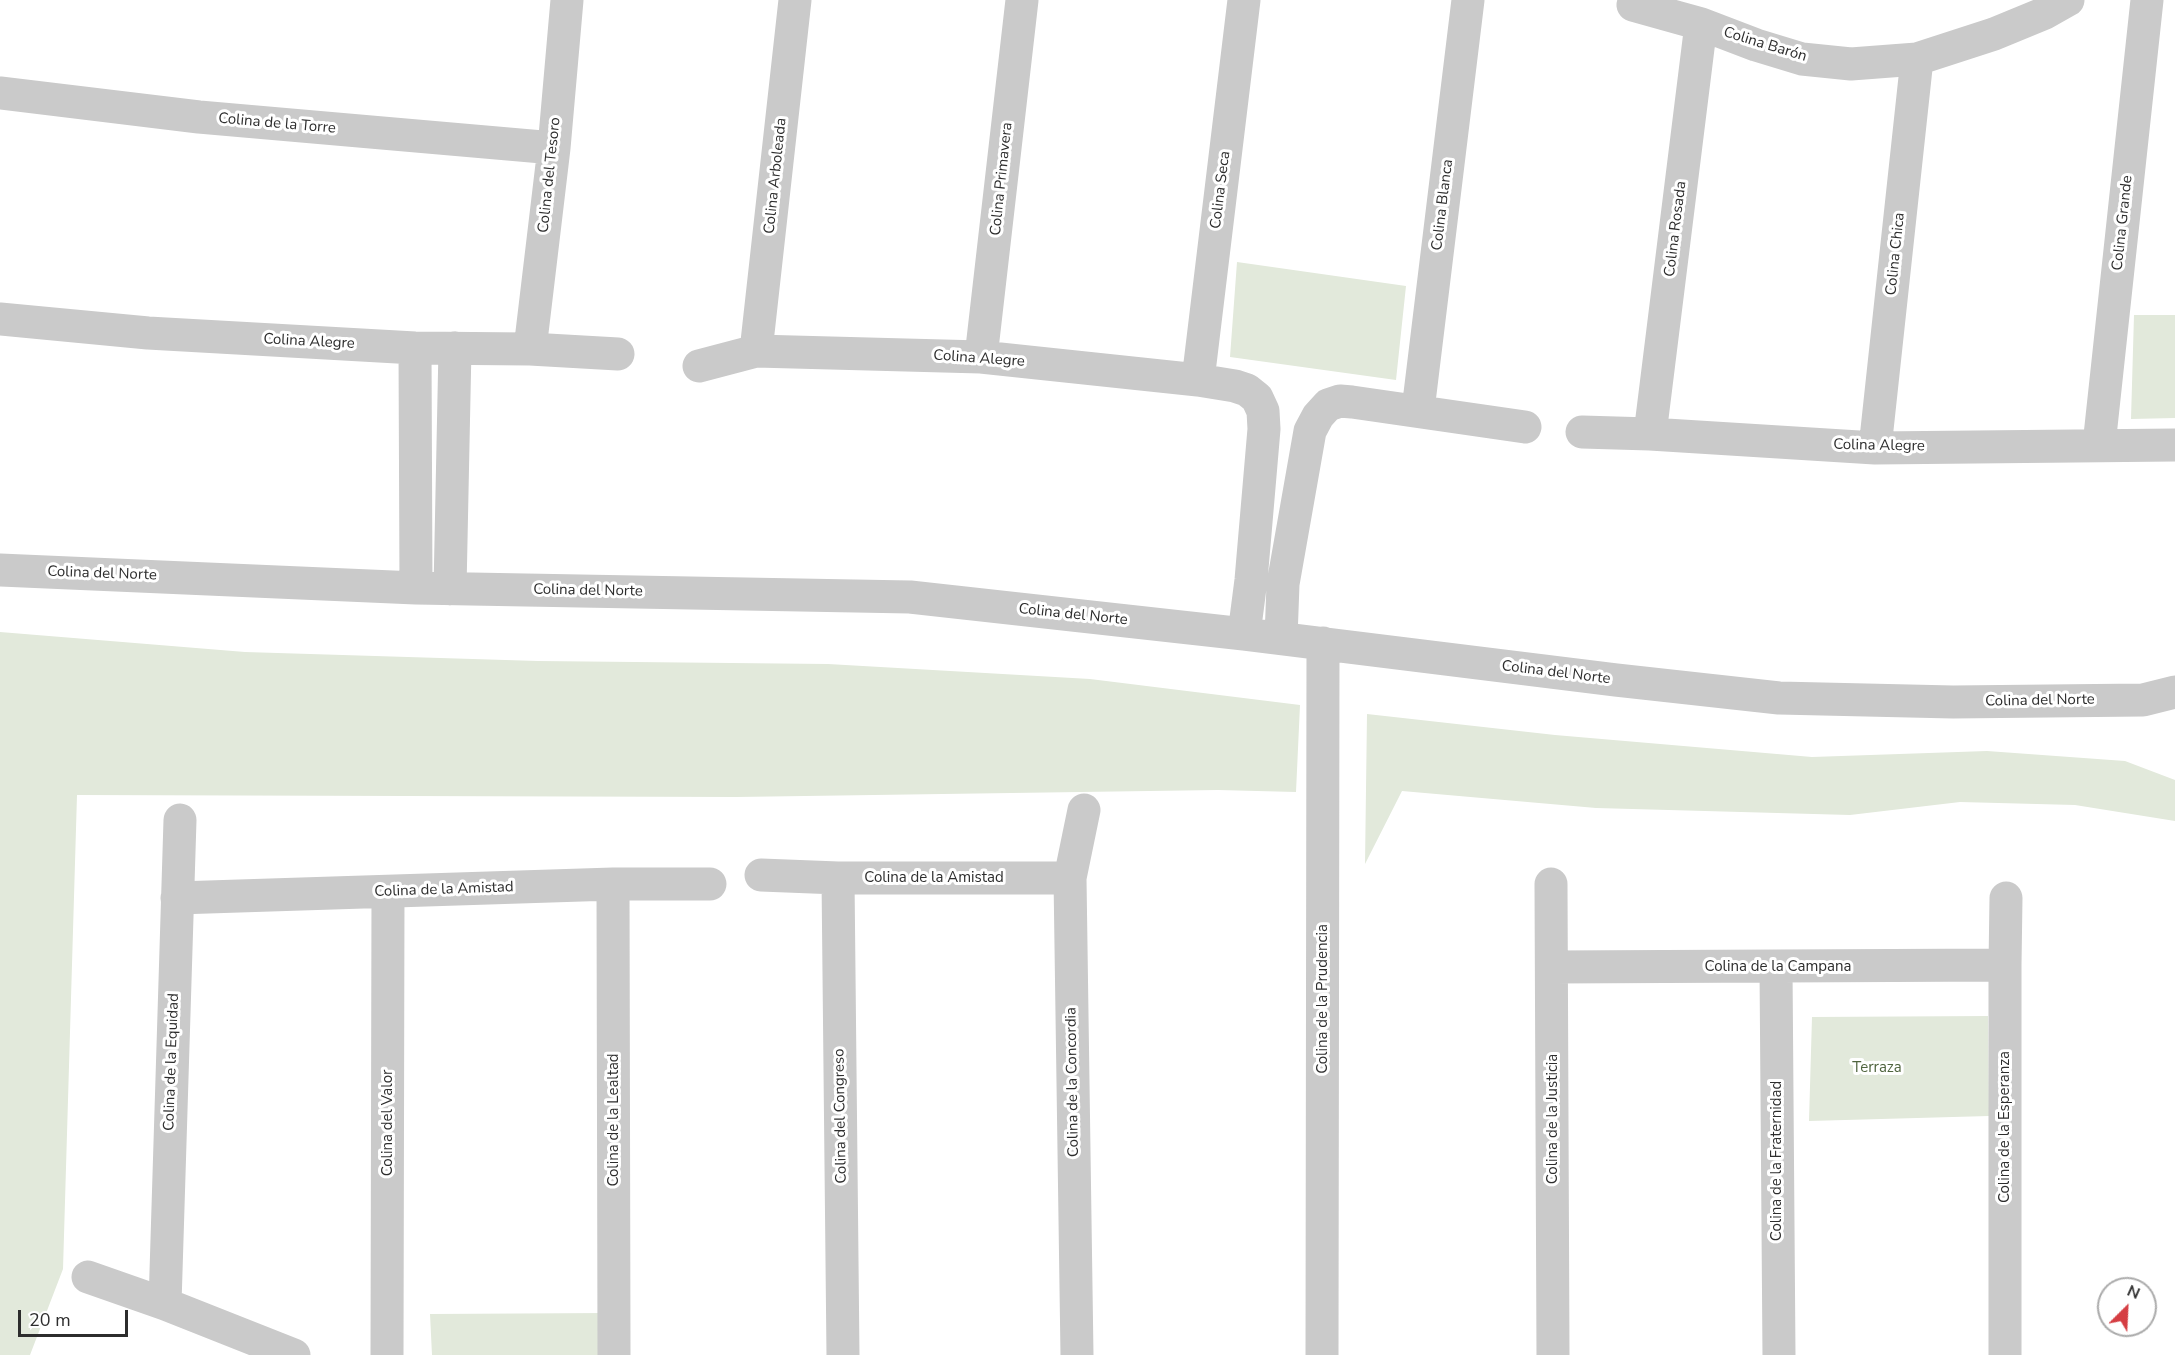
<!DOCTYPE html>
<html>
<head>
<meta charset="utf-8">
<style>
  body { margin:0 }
  #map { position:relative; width:2175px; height:1355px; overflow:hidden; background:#fff; font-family:"Nunito Sans",sans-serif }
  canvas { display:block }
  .north { position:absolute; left:2097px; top:1277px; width:60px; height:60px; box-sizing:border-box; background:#fff; border:2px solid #ababab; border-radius:50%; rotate:24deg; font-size:16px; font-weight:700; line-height:24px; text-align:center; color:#2d2d2d }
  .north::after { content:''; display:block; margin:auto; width:21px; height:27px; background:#d53e43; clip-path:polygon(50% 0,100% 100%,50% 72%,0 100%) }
  .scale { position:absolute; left:18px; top:1310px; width:110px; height:27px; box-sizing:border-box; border:3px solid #2d2d2d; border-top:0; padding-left:8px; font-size:18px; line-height:21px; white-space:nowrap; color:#2d2d2d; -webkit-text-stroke:4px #fff; paint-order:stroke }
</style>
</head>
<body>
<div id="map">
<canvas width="2175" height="1355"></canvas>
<div class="north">N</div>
<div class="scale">20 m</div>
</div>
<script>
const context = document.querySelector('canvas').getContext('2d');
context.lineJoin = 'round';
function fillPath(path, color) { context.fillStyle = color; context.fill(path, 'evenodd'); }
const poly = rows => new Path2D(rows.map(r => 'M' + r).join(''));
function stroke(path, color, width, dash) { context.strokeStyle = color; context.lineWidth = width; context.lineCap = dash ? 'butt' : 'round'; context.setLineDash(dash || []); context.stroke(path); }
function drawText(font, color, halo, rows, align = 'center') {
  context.font = font + ' "Nunito Sans",sans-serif'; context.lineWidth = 6; context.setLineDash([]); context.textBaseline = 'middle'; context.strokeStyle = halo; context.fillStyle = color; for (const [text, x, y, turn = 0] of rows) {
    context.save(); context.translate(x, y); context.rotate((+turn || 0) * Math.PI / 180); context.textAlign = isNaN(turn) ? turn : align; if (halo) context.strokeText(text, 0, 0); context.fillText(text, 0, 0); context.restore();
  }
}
const green = poly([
  [1237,262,1406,286,1396,380,1230,357],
  [2134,315,2175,315,2175,418,2131,419],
  [0,632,245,652,538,661,828,664,1090,679,1300,705,1296,792,1218,790,736,797,77,795,63,1269,30,1355,0,1355],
  [1367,714,1555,735,1812,757,1987,751,2125,761,2175,780,2175,821,2075,805,1960,802,1850,815,1596,808,1402,791,1365,864],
  [1988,1016,1989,1116,1809,1121,1812,1017],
  [607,1313,606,1355,432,1355,430,1314]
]);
const minor = poly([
  [1633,5,1701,24,1756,45,1802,59,1851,64,1917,59,1994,34,2045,13,2068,0],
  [0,93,199,117,554,148],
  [0,319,148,333,415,348,530,349,618,354],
  [415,348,416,588],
  [530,349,554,148,567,0],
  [756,351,795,0],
  [981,357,1022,0],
  [699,366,756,351,981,357,1198,380,1235,386,1247,390,1257,398,1263,411,1264,429,1251,580,1244,634],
  [1198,380,1244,0],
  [1418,410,1468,0],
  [1582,432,1650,434,1875,448,2175,445],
  [1650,434,1701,24],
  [2099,445,2147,0],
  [1875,448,1917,59],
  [0,570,416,588,910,597,1244,634,1616,680,1779,698,1953,702,2143,700,2175,692],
  [450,589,455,348],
  [1281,638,1283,584,1310,431,1318,416,1328,405,1340,401,1352,402,1525,427],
  [761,875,838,878,1070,878],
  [838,878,843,1355],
  [613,884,614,1355],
  [1551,884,1553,1355],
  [177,898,613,884,710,884],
  [1552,967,2005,965],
  [1776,967,1779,1355],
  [88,1277,165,1304,294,1355],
  [165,1304,180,820],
  [387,1355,388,892],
  [1077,1355,1070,878,1084,810],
  [1322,1355,1323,643],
  [2005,1355,2005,965,2006,898]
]);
const streetNames = [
  ["Colina Barón",1765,45,17],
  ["Colina de la Torre",277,124,5],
  ["Colina del Tesoro",550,175,-84],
  ["Colina Arboleada",776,176,-84],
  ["Colina Primavera",1002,179,-84],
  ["Colina Seca",1221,190,-83],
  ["Colina Blanca",1443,205,-83],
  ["Colina Grande",2123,223,-84],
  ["Colina Rosada",1676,229,-83],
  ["Colina Chica",1896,254,-84],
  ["Colina Alegre",309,342,3],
  ["Colina Alegre",979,359,4],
  ["Colina Alegre",1879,446,1],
  ["Colina del Norte",102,574,2],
  ["Colina del Norte",588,591,1],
  ["Colina del Norte",1073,615,6],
  ["Colina del Norte",1556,673,7],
  ["Colina del Norte",2040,701,-1],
  ["Colina de la Amistad",934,878],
  ["Colina de la Amistad",444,890,-2],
  ["Colina de la Campana",1778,967],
  ["Colina de la Prudencia",1323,999,-90],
  ["Colina de la Equidad",172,1062,-88],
  ["Colina de la Concordia",1073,1082,-91],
  ["Colina del Congreso",841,1116,-91],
  ["Colina de la Justicia",1553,1119,-90],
  ["Colina de la Lealtad",614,1120,-90],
  ["Colina del Valor",388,1123,-90],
  ["Colina de la Esperanza",2005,1127,-90],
  ["Colina de la Fraternidad",1777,1161,-90]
];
const parkNames = [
  ["Terraza",1877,1068]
];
fillPath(green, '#e2e9db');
stroke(minor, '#cacaca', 33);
drawText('15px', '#2d2d2d', '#fff', streetNames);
drawText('15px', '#4f643e', '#fff', parkNames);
</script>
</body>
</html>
